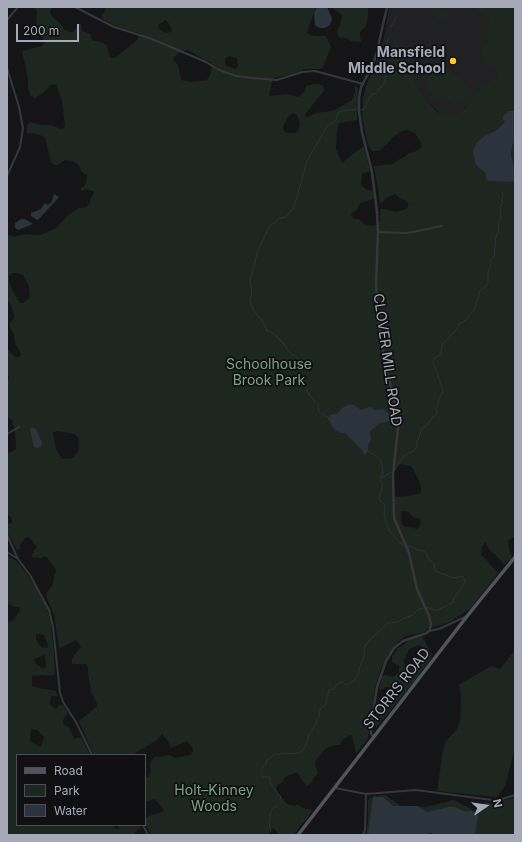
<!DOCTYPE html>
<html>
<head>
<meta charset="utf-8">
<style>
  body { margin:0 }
  #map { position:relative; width:522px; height:842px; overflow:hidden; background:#151517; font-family:Inter,sans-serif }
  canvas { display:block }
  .frame { position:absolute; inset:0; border:8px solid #a6aab8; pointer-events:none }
  .legend { position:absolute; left:16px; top:754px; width:130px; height:72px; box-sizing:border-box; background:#101012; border:1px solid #4c4e54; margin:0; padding:5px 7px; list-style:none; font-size:12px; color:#a6aab8 }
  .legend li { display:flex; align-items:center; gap:8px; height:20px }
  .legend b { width:20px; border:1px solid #4c4e54 }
  .north { position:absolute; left:466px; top:786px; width:40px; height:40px; -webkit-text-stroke:3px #101012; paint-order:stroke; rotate:77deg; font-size:11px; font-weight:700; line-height:16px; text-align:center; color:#a6aab8 }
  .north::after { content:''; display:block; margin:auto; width:14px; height:18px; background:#a6aab8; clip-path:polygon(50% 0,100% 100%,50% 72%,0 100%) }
  .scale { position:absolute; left:16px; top:24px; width:63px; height:18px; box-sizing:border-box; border:2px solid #a6aab8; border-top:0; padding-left:5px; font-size:12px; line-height:14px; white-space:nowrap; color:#a6aab8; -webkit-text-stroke:3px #101012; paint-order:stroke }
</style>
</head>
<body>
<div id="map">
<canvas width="522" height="842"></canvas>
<div class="frame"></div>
<ul class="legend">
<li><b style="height:5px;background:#52535c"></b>Road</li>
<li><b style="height:11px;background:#1d261f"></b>Park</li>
<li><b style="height:11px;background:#2b333c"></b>Water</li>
</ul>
<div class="north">N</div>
<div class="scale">200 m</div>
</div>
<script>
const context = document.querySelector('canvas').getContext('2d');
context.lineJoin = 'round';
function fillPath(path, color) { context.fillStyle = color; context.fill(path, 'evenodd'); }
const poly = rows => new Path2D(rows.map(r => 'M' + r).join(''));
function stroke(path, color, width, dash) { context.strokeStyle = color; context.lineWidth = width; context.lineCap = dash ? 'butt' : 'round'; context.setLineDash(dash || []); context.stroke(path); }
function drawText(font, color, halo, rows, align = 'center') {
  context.font = font + ' Inter,sans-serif'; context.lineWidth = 3.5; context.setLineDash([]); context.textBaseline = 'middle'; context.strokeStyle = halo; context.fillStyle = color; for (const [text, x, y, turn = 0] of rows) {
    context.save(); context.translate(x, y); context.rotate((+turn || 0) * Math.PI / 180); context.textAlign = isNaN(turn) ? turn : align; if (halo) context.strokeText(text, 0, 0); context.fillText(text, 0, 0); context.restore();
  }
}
const built = poly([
  [389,7,472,7,499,27,499,75,463,110,452,115,444,115,440,114,416,87,414,81,415,74,393,44,384,38]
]);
const green = poly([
  [34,7,52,7,50,12,53,18,60,23,65,30,70,32,73,32,79,24,81,24,82,31,90,34,92,40,95,41,98,41,107,45,109,55,111,58,115,58,135,42,141,34,120,28,104,20,101,16,105,11,106,7,317,7,314,12,307,32,308,34,315,36,326,36,329,42,331,47,323,67,320,69,305,69,292,74,274,78,272,83,269,94,270,96,287,94,298,97,305,91,306,86,315,84,323,85,324,91,306,113,305,115,307,117,316,113,332,111,338,108,352,100,355,92,355,86,358,88,357,120,339,123,337,130,336,149,342,163,354,153,363,147,364,147,370,171,362,174,361,183,362,186,366,189,373,191,374,198,374,199,360,203,357,210,353,212,351,215,354,219,359,219,365,225,374,226,380,222,380,209,385,209,396,212,406,209,409,204,405,200,399,198,395,194,386,198,381,204,380,203,374,166,393,164,398,160,406,156,409,153,414,152,422,147,421,143,415,133,407,130,402,131,393,137,388,143,379,151,372,151,368,145,362,117,363,99,366,86,378,58,384,38,392,44,395,41,409,60,417,73,414,81,416,86,437,112,443,115,452,115,465,109,481,87,498,76,497,72,486,62,482,53,483,48,488,41,488,25,490,21,472,7,515,7,515,536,508,541,508,544,512,558,504,564,495,554,491,552,485,542,482,547,481,554,498,573,471,608,450,622,427,629,425,632,406,636,398,642,389,653,381,668,375,687,368,738,356,754,352,735,350,735,342,740,340,745,334,745,325,749,319,757,317,758,315,764,318,774,313,778,312,783,306,786,297,772,285,777,282,783,277,785,276,790,287,804,295,806,297,804,303,808,312,810,308,818,300,826,294,835,279,835,274,828,269,830,269,835,152,835,145,824,145,819,149,816,162,812,164,810,155,799,145,802,145,777,148,777,151,771,150,764,154,757,156,756,162,757,169,755,175,758,190,755,193,752,192,747,187,741,171,748,168,741,162,734,157,740,132,755,94,755,93,754,79,721,97,706,97,704,91,691,88,674,88,667,86,664,72,664,72,660,74,655,81,647,76,640,59,649,54,614,46,596,47,592,53,584,54,576,56,572,56,570,46,556,42,558,32,557,32,554,37,547,29,537,25,538,20,545,20,549,17,550,7,532,7,525,12,522,11,517,7,514,7,454,13,451,16,449,16,446,15,432,12,420,7,417,7,382,9,377,7,374,7,349,15,357,19,357,21,354,15,343,14,335,10,327,10,323,14,318,14,314,10,303,7,300,7,235,15,237,25,234,40,235,56,228,67,216,79,208,85,208,89,204,94,191,91,191,87,189,81,191,81,188,86,184,87,175,82,172,79,166,73,161,65,160,58,165,54,165,51,162,45,137,33,133,30,134,27,133,27,125,30,122,41,125,51,125,61,129,64,128,65,126,62,101,56,84,50,85,44,92,35,98,31,96,28,88,28,79,22,51,42,46,44,42,40,30,37,26,36,20,37,11],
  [166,20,169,24,172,30,171,32,166,33,159,29,158,25],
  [184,50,188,50,211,63,211,73,207,80,191,82,181,80,178,65,174,61,173,58],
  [229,56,237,58,238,66,236,69,226,66,225,61,226,58],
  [293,113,297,115,300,124,298,131,296,133,286,133,283,129,283,126,288,117],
  [12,273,16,273,23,275,29,287,30,298,23,303,20,303,19,301,14,293,9,282,9,276],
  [58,431,74,434,79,438,79,450,73,458,62,459,56,449,53,434,54,432],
  [400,464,410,466,413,468,421,486,421,493,409,496,395,497,393,495,392,470],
  [402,511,408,512,413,517,420,519,421,523,418,529,403,526,401,520,401,515],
  [331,7,368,7,368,14,367,24,365,28,363,29,360,32,361,42,351,41,346,38,338,37,337,30,340,26,342,15],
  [435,7,442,7,448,16,441,22,431,11],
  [441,67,443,70,451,68,454,77,457,75,471,91,454,106,449,99,442,101,441,98,437,101,422,83],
  [7,555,15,560,22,567,35,586,47,608,51,625,54,652,55,674,52,676,42,675,32,676,32,686,39,688,56,691,58,696,51,696,50,705,56,709,59,705,63,705,68,713,63,720,64,725,69,727,74,739,81,737,90,755,17,755,17,825,111,825,117,829,121,825,140,825,140,828,133,835,7,835,7,622,13,621,20,610,19,607,13,607,7,602],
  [36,634,44,635,48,645,47,648,41,647,38,643,36,639],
  [45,655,46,667,44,669,36,664,34,659],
  [31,729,37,730,44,737,42,745,40,747,30,741],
  [420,636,423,638,432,655,431,658,415,680,376,728,374,724,378,701,391,699,393,698,393,689,391,687,386,687,380,690,379,689,382,676,386,675,393,677,399,673,399,666,392,662,392,656,398,648,403,645,412,638],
  [419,645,423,647,423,654,417,660,414,666,406,666,404,663,404,660,409,649],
  [515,650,515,747,505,786,497,797,437,791,443,751,446,741,457,729,460,720,461,696,459,685,491,666,500,669],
  [385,795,401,806,426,807,454,800,475,811,485,802,491,803,515,798,515,835,365,835,368,824,368,800,374,796]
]);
const water = poly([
  [317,7,327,7,331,16,332,19,330,25,325,28,319,28,315,25,314,13],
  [509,111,515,111,515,139,512,146,511,155,514,168,514,181,511,182,489,181,487,180,485,172,479,168,475,163,473,151,477,142,485,136,497,130,505,122,503,119,503,116],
  [54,194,59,197,39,219,37,220,31,216,31,213,41,209,45,203,48,205,51,203],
  [21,219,25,219,33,224,18,230,15,228,15,223],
  [350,404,354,405,361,410,370,407,375,410,383,409,391,416,390,421,378,424,370,432,371,440,368,445,368,451,365,455,359,447,345,433,340,433,334,429,328,419,330,415,338,413,342,408],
  [31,427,36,429,42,443,41,447,36,448,34,447,30,430],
  [373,797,383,797,393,806,418,806,427,812,448,807,455,807,464,811,472,811,475,812,478,816,475,835,438,835,430,833,421,835,368,835]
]);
const stream = poly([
  [391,27,396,17],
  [361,110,364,109,371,95,376,93,386,81,385,77,386,73,383,66,388,38],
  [329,418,319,412,318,405,309,395,302,379,297,376,300,370,299,359,287,350,285,345,276,336,270,331,267,331,264,324,253,309,250,300,252,293,250,280,258,250,271,224,275,223,278,219,286,217,294,207,307,161,327,126,336,120,338,113,342,111,357,109],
  [368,451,380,459,382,465,383,474,381,477],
  [395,470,402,458,407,454,414,451,417,446,416,442,418,440,422,428,426,426,432,418,437,414,437,411,436,410,438,402,443,391,433,362,436,357,441,355,442,345,456,330,459,324,466,320,474,310,479,295,479,292,488,284,488,272,491,265,491,259,494,256,496,237,499,229,498,225,501,214,500,209,503,202,501,200,503,196,502,192],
  [391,472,385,476,380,478,380,481,383,484,382,489,379,498,380,501,385,505,384,515,389,531,400,543,405,546,413,547,417,550,425,551,429,560,434,564,435,571,454,578,463,576,465,581,461,589,454,598,453,602,436,611,427,607],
  [271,832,269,823,271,811,273,808,278,806,282,802,280,799,281,797,272,786,270,782,270,777,262,777,262,767,266,764,267,760,275,754,279,755,282,753,295,754,302,751,306,745,309,735,316,724,316,721,319,717,320,709,325,705,329,690,334,689,337,684,341,682,347,685,354,681,359,673,359,669,365,653,364,649,366,644,388,623,398,622,404,618,413,615,417,610,423,608]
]);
const minor = poly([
  [75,7,114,27,152,39,206,62,219,70,236,76,252,78,277,80,302,72,315,71,363,84],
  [7,20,18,7],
  [7,68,19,107,23,128,20,147,7,176],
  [378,232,408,233,442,226],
  [7,434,19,427],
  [7,535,18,559,30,575,49,610,53,627,60,693,63,702,76,722,92,755],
  [7,552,18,559],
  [429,631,439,629,467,616],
  [335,788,366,794,416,790,492,800,502,799,515,795],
  [143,825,148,835],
  [363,835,365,830,366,794]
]);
const tertiary = poly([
  [374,737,371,734,371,725,377,687,386,661,394,648,403,641,427,633,430,629,431,625,429,616,417,589,409,553,394,518,393,475,398,428,398,419,396,407,385,363,378,316,376,285,378,232,377,212,372,172,362,132,359,111,359,98,361,87,373,65,377,51,387,7]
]);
const primary = poly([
  [298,835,468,615,515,557]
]);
const markers = [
  [453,61,4,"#fcc828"]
];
const poiNames = [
  ["Mansfield",445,53],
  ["Middle School",445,69]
];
const streetNames = [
  ["CLOVER MILL ROAD",387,360,82],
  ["STORRS ROAD",397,689,-52]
];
const parkNames = [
  ["Schoolhouse",269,365],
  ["Brook Park",269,381],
  ["Holt–Kinney",214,791],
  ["Woods",214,807]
];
fillPath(built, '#212124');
fillPath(green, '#1d261f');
fillPath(water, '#2b333c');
stroke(stream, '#2b333c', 1);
stroke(minor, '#36363d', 2);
stroke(tertiary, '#36363d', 2.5);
stroke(primary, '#52535c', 3.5);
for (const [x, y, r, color] of markers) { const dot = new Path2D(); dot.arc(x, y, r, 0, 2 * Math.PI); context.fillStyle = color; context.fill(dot); stroke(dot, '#101012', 1.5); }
drawText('bold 14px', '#a6aab8', '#101012', poiNames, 'right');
drawText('14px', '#a6aab8', '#101012', streetNames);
drawText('14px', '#7ca482', '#101012', parkNames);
</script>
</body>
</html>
